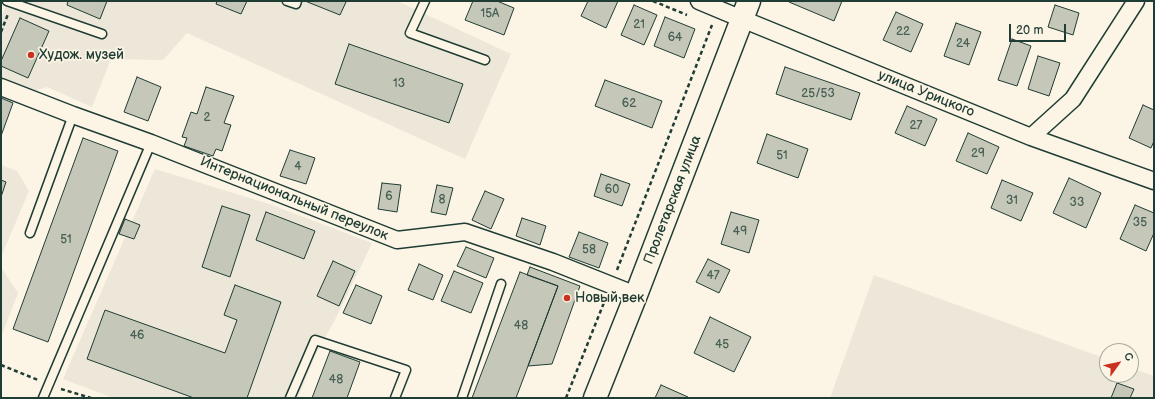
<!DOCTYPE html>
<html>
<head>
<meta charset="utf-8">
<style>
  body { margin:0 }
  #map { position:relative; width:1155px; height:399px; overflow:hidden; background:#fcf5e5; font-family:"Balsamiq Sans",sans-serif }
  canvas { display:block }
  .frame { position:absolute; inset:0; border:2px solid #1f3d34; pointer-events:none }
  .north { position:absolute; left:1099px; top:343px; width:40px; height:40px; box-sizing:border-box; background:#fcf5e5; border:1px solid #a4ab9e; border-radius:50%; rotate:57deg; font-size:11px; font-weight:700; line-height:16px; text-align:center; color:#1f3d34 }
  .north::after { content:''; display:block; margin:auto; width:14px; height:18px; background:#c8321e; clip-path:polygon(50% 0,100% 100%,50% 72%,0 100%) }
  .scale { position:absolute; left:1009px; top:24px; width:57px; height:18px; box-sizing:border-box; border:2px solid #1f3d34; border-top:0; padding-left:5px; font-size:12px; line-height:14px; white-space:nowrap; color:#1f3d34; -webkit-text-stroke:3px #fcf5e5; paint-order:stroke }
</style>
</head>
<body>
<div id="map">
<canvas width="1155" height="399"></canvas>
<div class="frame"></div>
<div class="north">С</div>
<div class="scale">20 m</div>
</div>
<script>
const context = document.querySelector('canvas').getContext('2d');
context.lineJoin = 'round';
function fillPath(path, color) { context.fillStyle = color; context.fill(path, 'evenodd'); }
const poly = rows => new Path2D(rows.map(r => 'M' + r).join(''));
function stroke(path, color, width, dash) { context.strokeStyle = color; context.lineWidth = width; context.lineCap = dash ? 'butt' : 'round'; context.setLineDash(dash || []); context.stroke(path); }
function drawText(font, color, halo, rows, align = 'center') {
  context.font = font + ' "Balsamiq Sans",sans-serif'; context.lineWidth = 3.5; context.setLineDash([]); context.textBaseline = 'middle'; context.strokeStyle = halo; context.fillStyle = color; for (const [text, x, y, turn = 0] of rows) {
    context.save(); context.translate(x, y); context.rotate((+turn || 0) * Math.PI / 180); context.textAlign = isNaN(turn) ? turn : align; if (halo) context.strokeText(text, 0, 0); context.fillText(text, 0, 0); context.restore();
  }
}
const built = poly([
  [14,1,397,1,511,54,465,159,187,33,163,60,111,59,92,107,47,87,27,93,1,82,1,18,6,5],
  [1,165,17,171,29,191,1,257],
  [155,169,269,204,372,243,337,316,314,358,298,398,113,398,63,379],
  [1,267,18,293,1,337],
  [874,275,1107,359,1107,375,1131,375,1131,368,1154,376,1154,398,830,398]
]);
const building = poly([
  [68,1,107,1,100,19,67,5,68,1],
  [217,1,247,1,241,14,216,4,217,1],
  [305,1,345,1,346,2,340,15,305,1],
  [473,1,497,1,514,8,504,35,465,20,473,1],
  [588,1,618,1,606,28,581,16,588,1],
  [790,1,842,1,834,21,789,2,790,1],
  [634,5,657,15,644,45,621,35,634,5],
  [1055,5,1079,13,1073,35,1048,27,1055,5],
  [896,12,923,24,911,52,883,40,896,12],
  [665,17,695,29,684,58,654,46,665,17],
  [20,18,49,31,28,78,1,66,1,61,20,18],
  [956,23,981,32,969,65,944,56,956,23],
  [1012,39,1031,46,1017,86,998,80,1012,39],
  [349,44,463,84,449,123,335,84,349,44],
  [1038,56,1060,63,1049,96,1028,89,1038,56],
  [785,67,860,93,851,120,776,94,785,67],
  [137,77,161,87,148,121,124,112,137,77],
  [605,80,662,101,652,128,595,106,605,80],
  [206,87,234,96,224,123,231,125,222,151,216,149,213,156,184,146,187,138,182,137,191,112,197,114,206,87],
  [1,98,13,103,1,136,1,98],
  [1143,105,1154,110,1154,141,1151,148,1129,138,1143,105],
  [907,106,937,119,925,146,895,133,907,106],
  [968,133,999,147,987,174,956,161,968,133],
  [767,134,808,149,798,178,757,163,767,134],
  [83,138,118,151,48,342,13,329,83,138],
  [290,150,315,158,306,184,280,176,290,150],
  [601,174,630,184,622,206,594,196,601,174],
  [1069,178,1101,193,1086,228,1053,213,1069,178],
  [1,180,6,182,1,197,1,180],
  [1002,180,1033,193,1021,221,991,208,1002,180],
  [382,183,401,185,397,212,378,209,382,183],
  [437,185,453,188,446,215,431,212,437,185],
  [485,191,504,199,491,229,472,220,485,191],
  [1135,205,1154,213,1154,233,1146,251,1120,239,1135,205],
  [222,206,250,215,230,277,202,267,222,206],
  [266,212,315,231,304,259,256,240,266,212],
  [731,212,759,220,749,253,721,244,731,212],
  [522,218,546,226,540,245,516,236,522,218],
  [125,219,140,225,134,239,119,234,125,219],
  [579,232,608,243,599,268,569,257,579,232],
  [466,247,494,258,486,278,457,266,466,247],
  [708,259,730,270,719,293,696,282,708,259],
  [333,261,355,271,339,306,317,296,333,261],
  [419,264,443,275,433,300,408,290,419,264],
  [530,267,580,286,552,364,528,366,558,286,527,275,530,267],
  [454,271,483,283,471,313,441,301,454,271],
  [520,272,558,286,516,398,472,398,520,272],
  [235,285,281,302,247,398,194,398,87,359,105,310,225,353,237,320,224,315,235,285],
  [356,285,382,296,371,324,343,313,356,285],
  [710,317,751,337,734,372,694,353,710,317],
  [330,351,360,362,347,398,312,398,330,351],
  [1117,383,1134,389,1130,398,1111,398,1117,383],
  [661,385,688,397,687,398,655,398,661,385]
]);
const path = poly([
  [653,1,687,15],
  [1,32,8,14],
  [617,270,712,25],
  [1,365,38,380],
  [61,389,91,398],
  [566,398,605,300]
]);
const lane = poly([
  [7,1,102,34],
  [287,1,296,4,297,1],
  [425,1,410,33,485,60],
  [30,233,73,115],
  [43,398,151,143],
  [290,398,315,340,406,370,395,398],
  [462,398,501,284]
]);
const street = poly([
  [699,1,742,19,1031,137,1154,181],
  [1,87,73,115,151,143,397,240,465,232,553,262,636,295],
  [1031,137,1073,99,1136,1]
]);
const secondary = poly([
  [595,398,636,295,749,1]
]);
const markers = [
  [31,55,4,"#c8321e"],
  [567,298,4,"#c8321e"]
];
const numberNames = [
  ["15А",490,14],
  ["21",639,25],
  ["22",903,32],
  ["64",675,38],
  ["24",963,44],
  ["13",399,84],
  ["25/53",818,94],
  ["62",629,104],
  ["2",207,118],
  ["27",916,126],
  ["29",978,154],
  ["51",782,156],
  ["4",298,167],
  ["60",612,190],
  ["6",389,197],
  ["8",442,200],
  ["31",1012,201],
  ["33",1077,203],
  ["35",1140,223],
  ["49",740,232],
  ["51",66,240],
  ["58",589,250],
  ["47",713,276],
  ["48",521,326],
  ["46",137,336],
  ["45",722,345],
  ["48",336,380]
];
const poiNames = [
  ["Худож. музей",39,55],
  ["Новый век",575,298]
];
const streetNames = [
  ["улица Урицкого",926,94,22],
  ["Интернациональный переулок",294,199,22],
  ["Пролетарская улица",673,200,-69]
];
fillPath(built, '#ece7d8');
fillPath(building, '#c5c7b9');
stroke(building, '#1f3d34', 1);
stroke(lane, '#1f3d34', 11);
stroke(street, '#1f3d34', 19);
stroke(secondary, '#1f3d34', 25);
stroke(path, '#1f3d34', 2.5, [4, 3]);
stroke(lane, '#fcf5e5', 8);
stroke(street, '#fcf5e5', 16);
stroke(secondary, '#fcf5e5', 22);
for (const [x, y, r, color] of markers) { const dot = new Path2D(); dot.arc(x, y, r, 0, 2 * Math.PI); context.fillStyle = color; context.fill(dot); stroke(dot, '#fcf5e5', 1.5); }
drawText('12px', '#486055', null, numberNames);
drawText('14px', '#1f3d34', '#fcf5e5', poiNames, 'left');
drawText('14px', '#1f3d34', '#fcf5e5', streetNames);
</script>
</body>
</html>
